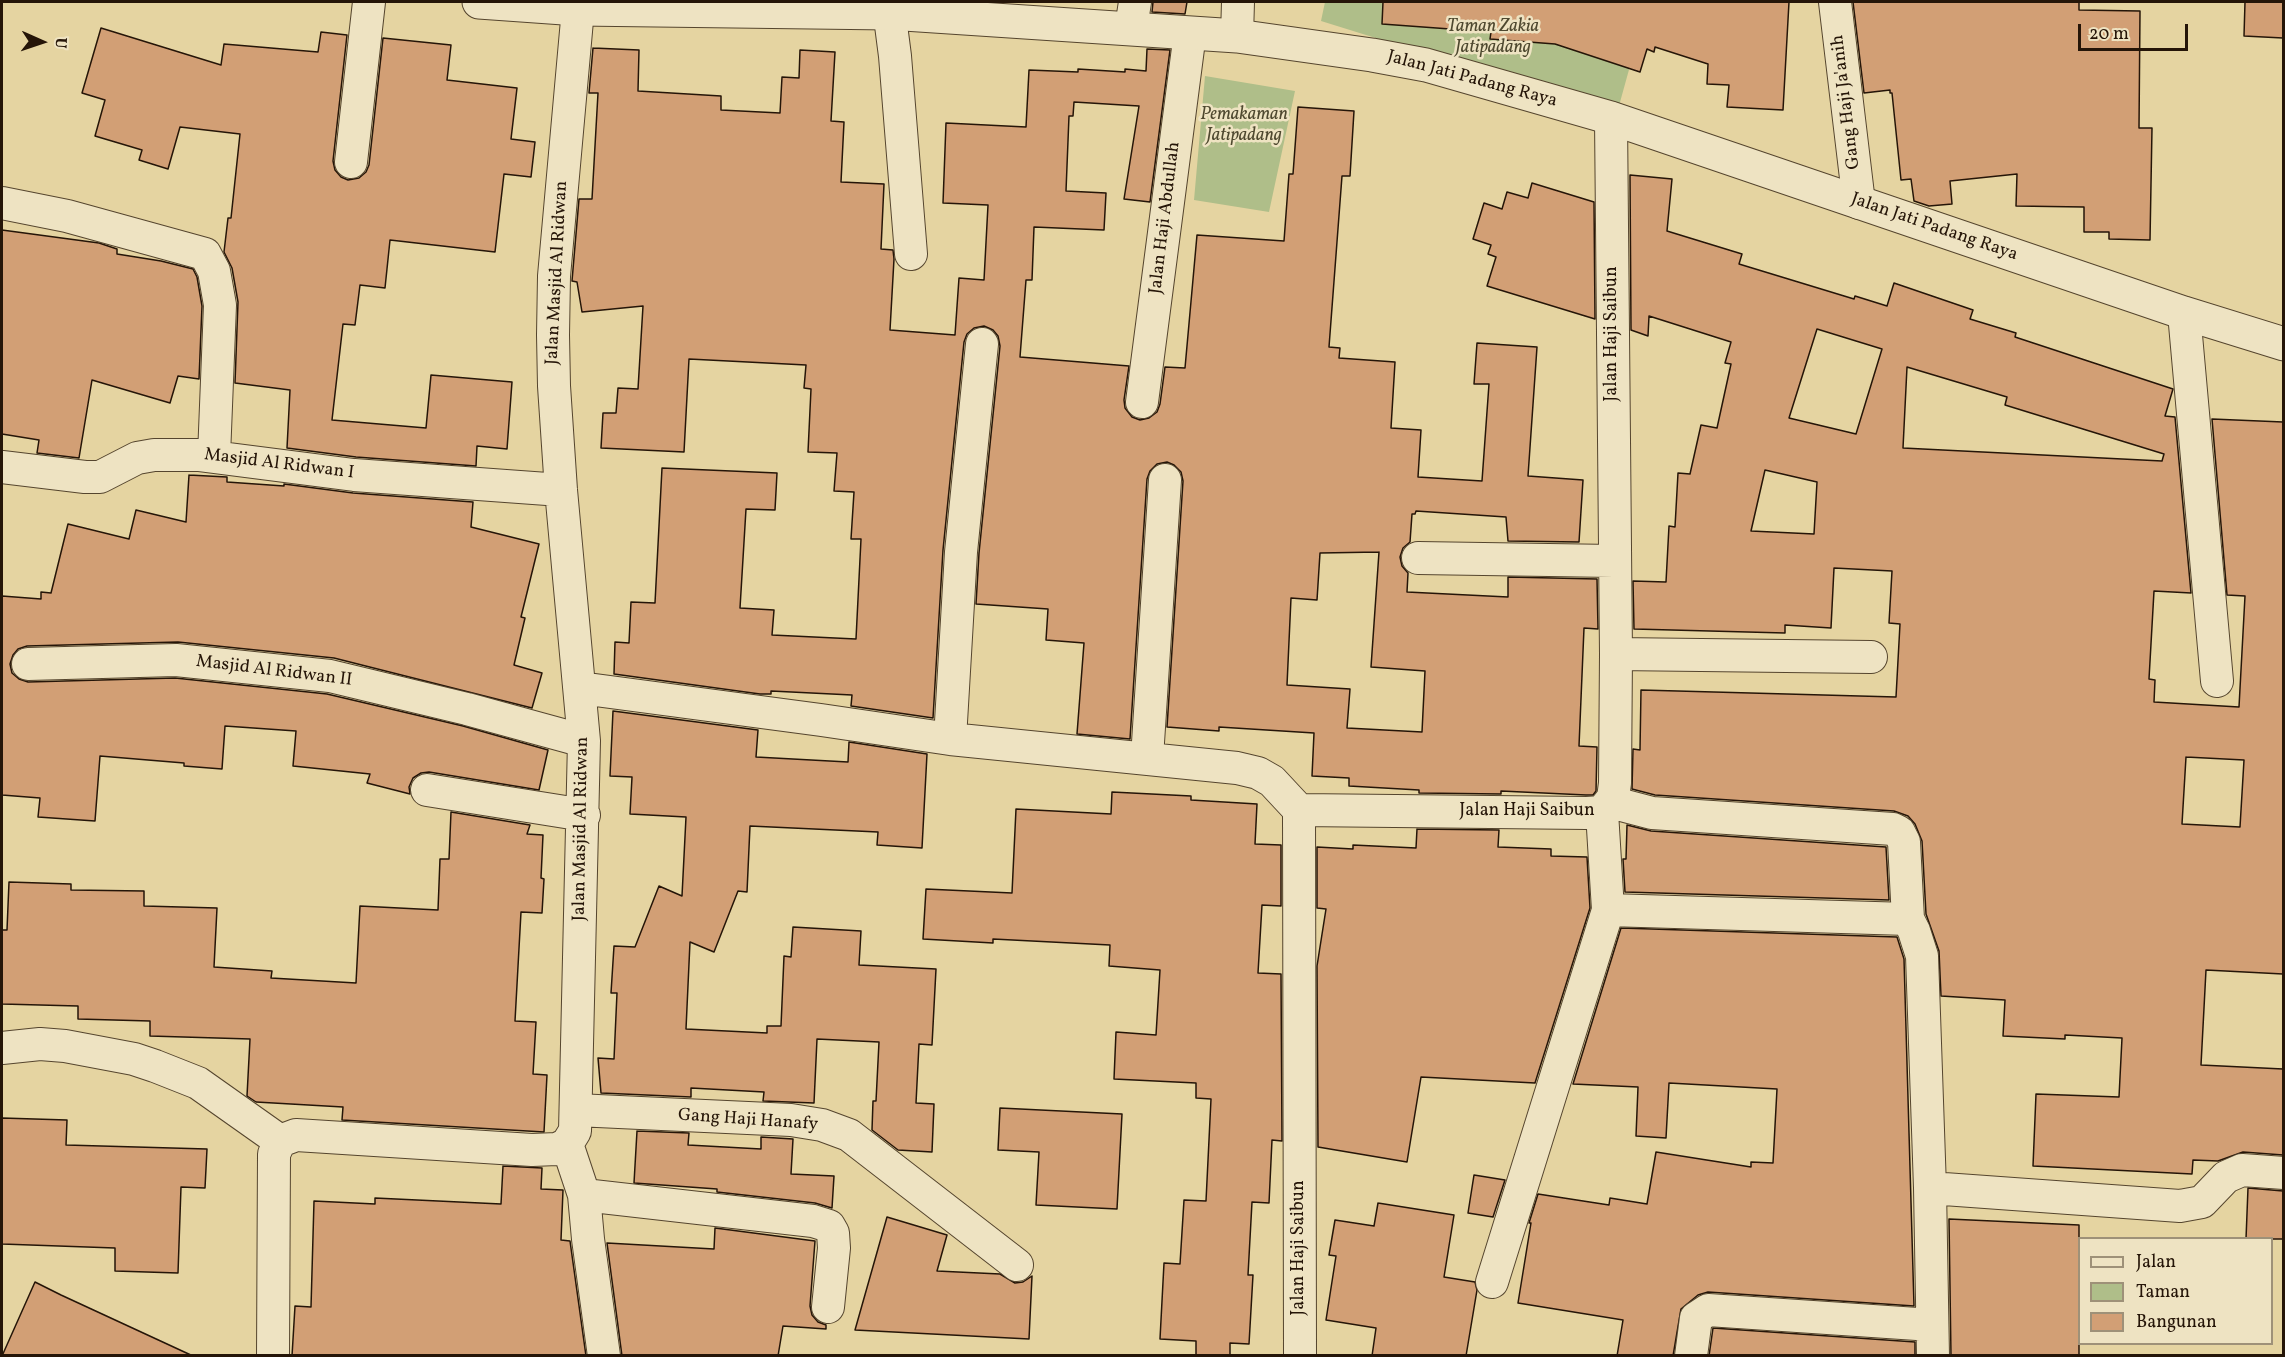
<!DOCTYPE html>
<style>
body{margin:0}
#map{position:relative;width:2285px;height:1357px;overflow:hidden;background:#e5d4a1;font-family:Vollkorn,serif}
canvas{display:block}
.frame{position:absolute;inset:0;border:3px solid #251508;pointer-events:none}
.legend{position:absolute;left:2078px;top:1237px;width:195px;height:108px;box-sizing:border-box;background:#eee3c2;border:2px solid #9e9178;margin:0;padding:8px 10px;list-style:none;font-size:18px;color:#251508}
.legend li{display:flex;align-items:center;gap:12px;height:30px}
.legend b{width:30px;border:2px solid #9e9178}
.north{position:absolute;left:12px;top:12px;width:60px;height:60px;-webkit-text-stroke:4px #eee3c2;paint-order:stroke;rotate:93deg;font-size:16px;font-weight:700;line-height:24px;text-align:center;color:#251508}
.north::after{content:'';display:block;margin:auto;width:21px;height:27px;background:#251508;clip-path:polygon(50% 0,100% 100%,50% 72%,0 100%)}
.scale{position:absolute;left:2078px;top:24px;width:110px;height:27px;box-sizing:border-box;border:3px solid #251508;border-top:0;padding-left:8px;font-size:18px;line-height:21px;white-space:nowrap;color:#251508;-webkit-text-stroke:4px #eee3c2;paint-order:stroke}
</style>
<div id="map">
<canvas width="2285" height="1357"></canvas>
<div class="frame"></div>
<ul class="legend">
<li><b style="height:8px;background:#eee3c2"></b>Jalan</li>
<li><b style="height:16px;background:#afbe89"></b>Taman</li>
<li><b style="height:16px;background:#d29f75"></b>Bangunan</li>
</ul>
<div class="north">U</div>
<div class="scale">20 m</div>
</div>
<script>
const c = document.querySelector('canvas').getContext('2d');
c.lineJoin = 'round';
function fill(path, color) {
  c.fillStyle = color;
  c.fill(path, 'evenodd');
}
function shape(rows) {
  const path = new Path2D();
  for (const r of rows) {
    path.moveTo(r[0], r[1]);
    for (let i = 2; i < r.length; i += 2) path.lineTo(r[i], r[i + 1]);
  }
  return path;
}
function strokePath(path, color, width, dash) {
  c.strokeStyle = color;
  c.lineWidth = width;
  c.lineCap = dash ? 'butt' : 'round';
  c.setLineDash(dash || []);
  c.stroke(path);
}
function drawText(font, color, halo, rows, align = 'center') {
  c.font = font + ' Vollkorn,serif';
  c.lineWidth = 5;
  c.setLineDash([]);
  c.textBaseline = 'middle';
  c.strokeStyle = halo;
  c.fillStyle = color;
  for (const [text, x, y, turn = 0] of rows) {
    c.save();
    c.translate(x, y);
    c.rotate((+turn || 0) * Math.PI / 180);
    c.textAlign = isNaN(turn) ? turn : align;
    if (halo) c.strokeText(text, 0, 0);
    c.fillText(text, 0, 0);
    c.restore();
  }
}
const green = shape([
 [1325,2,1492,2,1635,48,1617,113,1321,21],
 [1205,76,1295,91,1269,212,1194,200]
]);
const building = shape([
 [1153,2,1187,2,1185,14,1152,12,1153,2],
 [1383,2,1789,2,1783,110,1727,107,1729,85,1707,84,1708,64,1655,47,1654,52,1647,49,1640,72,1555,44,1490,39,1491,32,1382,24,1383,2],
 [1853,2,2079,2,2079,10,2140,11,2139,128,2152,128,2150,240,2109,239,2109,232,2084,232,2084,207,2016,206,2017,174,1950,181,1952,204,1929,206,1914,201,1911,179,1901,180,1892,93,1890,93,1890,90,1864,93,1853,2],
 [2245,2,2283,2,2283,38,2244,36,2245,2],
 [101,28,221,65,224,44,318,52,321,32,347,35,333,161,335,170,341,177,348,180,359,178,366,172,369,165,383,38,451,45,447,80,517,88,511,139,535,142,531,177,504,174,495,252,390,240,385,288,360,285,355,325,343,324,332,420,426,428,431,375,512,382,507,449,477,446,476,466,356,457,287,448,290,390,235,383,238,302,232,268,224,252,228,218,231,218,240,134,180,127,168,169,139,160,142,150,95,136,105,100,82,93,101,28],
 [593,48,639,50,638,91,721,96,721,110,780,113,782,77,799,78,800,50,835,52,831,121,844,122,841,182,884,184,881,249,893,250,894,259,890,330,955,335,959,278,984,280,988,205,943,203,946,123,1026,127,1029,70,1078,72,1078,69,1125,72,1125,69,1146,71,1147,49,1170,50,1150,202,1124,199,1139,106,1074,102,1073,116,1069,116,1066,191,1106,193,1104,230,1034,227,1032,280,1026,280,1020,357,1129,366,1124,400,1125,408,1132,417,1140,420,1149,418,1157,412,1160,404,1165,367,1185,368,1197,235,1284,241,1289,174,1293,174,1298,107,1354,111,1350,176,1342,176,1329,347,1340,348,1339,358,1395,362,1391,428,1421,430,1418,477,1482,481,1489,384,1474,384,1477,343,1537,347,1528,476,1583,480,1579,542,1508,541,1506,517,1416,511,1415,514,1412,514,1410,542,1403,548,1400,557,1402,566,1408,573,1407,592,1508,597,1508,577,1597,579,1598,629,1584,628,1579,746,1597,747,1596,791,1593,795,1586,795,1501,791,1501,794,1419,793,1419,790,1349,786,1349,778,1312,776,1314,733,1219,727,1219,731,1167,727,1183,481,1181,472,1174,465,1167,462,1157,464,1150,471,1147,479,1130,739,1077,734,1084,643,1046,640,1048,609,976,604,979,553,1000,346,998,336,993,330,984,326,974,328,967,334,964,342,943,550,933,718,851,706,852,695,771,691,771,694,760,694,614,674,615,642,629,643,631,602,655,603,662,468,777,473,775,510,746,509,740,608,774,610,772,635,856,639,861,539,851,539,854,492,834,491,837,453,808,452,811,389,804,388,806,365,689,359,684,452,601,448,603,413,616,413,618,388,638,389,643,306,582,312,577,282,572,281,579,199,592,199,598,93,589,93,593,48],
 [1379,552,1371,667,1425,671,1422,732,1347,728,1350,689,1287,685,1291,598,1317,600,1320,553,1379,552],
 [1630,175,1672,179,1667,231,1742,254,1739,264,1854,299,1855,296,1887,306,1894,283,1973,310,1970,319,2016,333,2015,337,2173,389,2165,416,2175,417,2191,593,2154,591,2149,679,2155,680,2154,702,2239,707,2245,596,2227,595,2212,419,2283,422,2283,974,2206,970,2201,1065,2283,1069,2283,1155,2243,1152,2218,1161,2193,1160,2192,1174,2033,1166,2036,1094,2119,1097,2122,1038,2065,1035,2065,1039,2003,1036,2005,1000,1941,996,1939,951,1926,914,1922,841,1915,824,1908,816,1894,811,1655,795,1632,789,1633,749,1640,750,1641,690,1896,697,1900,624,1889,623,1892,571,1834,568,1831,628,1785,625,1785,633,1634,629,1633,581,1666,582,1669,526,1675,527,1678,473,1690,474,1701,425,1717,428,1731,364,1725,363,1731,342,1649,316,1648,336,1631,330,1630,175],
 [1817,329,1882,349,1856,434,1789,418,1817,329],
 [1907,367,2007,397,2005,405,2164,454,2162,461,1903,448,1907,367],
 [1765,470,1817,482,1814,534,1751,531,1765,470],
 [2186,757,2244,760,2240,827,2182,824,2186,757],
 [1532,183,1594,202,1595,319,1487,286,1496,257,1488,254,1491,245,1473,239,1484,203,1502,209,1507,192,1528,198,1532,183],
 [2,230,99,243,117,249,117,254,161,261,193,269,197,277,202,306,199,379,178,376,170,403,92,380,79,458,37,453,39,440,2,434,2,230],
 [189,475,227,477,227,482,284,486,284,484,353,493,473,502,471,527,539,544,521,617,525,618,514,665,542,673,532,708,334,658,178,642,27,646,18,649,13,655,10,664,12,673,19,679,28,682,175,678,327,694,463,726,548,750,539,790,429,772,421,773,413,778,409,787,410,794,367,783,370,774,293,766,296,731,225,726,222,769,184,766,184,763,100,756,95,821,38,817,40,798,2,795,2,596,41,599,41,592,51,593,68,524,129,539,136,510,186,522,189,475],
 [613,711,758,730,756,757,848,762,849,742,927,754,922,848,877,845,878,832,750,826,747,892,738,891,714,952,690,942,686,1029,767,1033,767,1026,781,1026,784,956,791,957,793,927,861,931,859,965,936,969,932,1045,919,1044,916,1103,934,1104,932,1152,898,1150,872,1130,873,1101,876,1101,879,1042,817,1039,814,1103,763,1101,764,1092,691,1088,691,1097,601,1093,598,1058,614,1059,617,993,611,993,614,946,635,947,659,886,682,896,686,817,630,814,632,777,610,776,613,711],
 [1112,792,1191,796,1191,800,1257,804,1255,844,1281,845,1281,906,1262,905,1258,973,1281,974,1282,1141,1272,1140,1269,1203,1252,1202,1248,1275,1253,1275,1249,1344,1230,1343,1230,1356,1196,1356,1196,1341,1160,1339,1164,1263,1180,1264,1184,1200,1206,1201,1211,1099,1196,1098,1196,1083,1114,1079,1116,1032,1156,1035,1160,970,1109,966,1110,945,993,939,993,943,923,939,926,889,1012,893,1016,809,1111,814,1112,792],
 [451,812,530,825,527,834,543,835,541,878,544,879,542,913,521,912,515,1021,536,1022,533,1074,547,1075,544,1132,342,1120,343,1107,256,1102,247,1096,250,1039,150,1036,150,1021,78,1019,78,1006,2,1004,2,930,7,930,9,882,71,884,71,890,144,891,144,906,217,908,214,967,272,971,271,978,356,983,360,906,438,910,440,859,449,859,451,812],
 [1627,825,1651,831,1886,847,1889,900,1625,892,1623,859,1626,859,1627,825],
 [1417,829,1499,830,1498,847,1551,849,1551,856,1587,857,1590,908,1535,1083,1421,1077,1407,1162,1318,1147,1317,966,1326,909,1317,908,1317,847,1353,849,1353,845,1416,848,1417,829],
 [1621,928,1897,937,1904,959,1914,1306,1708,1292,1698,1295,1681,1309,1673,1356,1617,1356,1623,1320,1518,1303,1531,1223,1529,1223,1538,1194,1609,1205,1610,1198,1647,1204,1656,1152,1751,1167,1751,1162,1773,1163,1777,1089,1669,1083,1666,1138,1636,1136,1638,1087,1573,1084,1621,928],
 [1000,1108,1122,1114,1117,1209,1036,1205,1039,1152,998,1150,1000,1108],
 [2,1118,67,1120,66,1145,207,1149,205,1188,181,1187,178,1273,115,1271,115,1248,2,1244,2,1118],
 [637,1131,689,1133,688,1145,761,1149,761,1137,793,1139,791,1174,834,1176,832,1208,815,1203,717,1192,717,1189,634,1183,637,1131],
 [503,1166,542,1168,541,1189,563,1190,561,1240,570,1241,586,1356,292,1356,295,1306,311,1307,314,1201,375,1204,375,1198,501,1204,503,1166],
 [1474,1175,1505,1180,1493,1217,1468,1213,1474,1175],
 [2248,1188,2283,1191,2283,1239,2246,1239,2248,1188],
 [1378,1203,1454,1215,1444,1277,1475,1282,1477,1290,1466,1356,1372,1356,1376,1328,1326,1320,1336,1256,1329,1255,1335,1220,1374,1226,1378,1203],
 [887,1217,947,1235,937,1271,1000,1274,1015,1283,1023,1282,1032,1276,1029,1339,855,1330,887,1217],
 [1949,1219,2079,1225,2079,1356,1951,1356,1949,1219],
 [715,1228,815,1241,810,1306,812,1315,818,1322,826,1325,826,1329,783,1326,778,1356,622,1356,607,1243,714,1249,715,1228],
 [35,1282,61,1295,193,1356,2,1356,35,1282],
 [1713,1328,1915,1342,1915,1356,1709,1356,1713,1328]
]);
const minor = shape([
 [888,2,895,56,911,254],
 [1835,2,1859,203],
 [1131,28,1135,2],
 [1237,36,1238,2],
 [351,162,369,2],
 [2,203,67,216,205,254,214,271,220,305,214,456],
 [2184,313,2217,681],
 [1142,402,1190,33],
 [2,467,85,477,100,477,137,458,154,455,198,455,354,475,561,490],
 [1418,558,1614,561],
 [1616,654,1871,657],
 [28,664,176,660,330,676,467,709,584,741],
 [580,688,821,720,950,739,1237,768,1258,773,1272,781,1299,810],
 [950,739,961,552,982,344],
 [1147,758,1165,480],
 [427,790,584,815],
 [1610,802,1652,813,1893,829,1899,832,1904,842,1908,919],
 [1299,810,1587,813,1602,812,1613,798,1615,783,1616,654,1611,118],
 [1299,810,1300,1356],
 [1608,910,1908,919,1914,931,1922,956,1930,1188,1933,1356],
 [2,1048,40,1044,65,1046,134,1059,155,1066,198,1083,280,1141],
 [576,1110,791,1120,822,1125,849,1135,1017,1265],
 [567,1144,584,1195,588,1239,604,1356],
 [1930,1188,2180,1206,2202,1202,2226,1177,2242,1170,2284,1173],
 [584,1195,813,1221,829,1226,833,1233,834,1248,828,1307],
 [1492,1282,1608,910,1602,812],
 [273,1356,274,1154,280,1141,296,1135,532,1150,557,1149,567,1144,575,1131,584,741,561,490,554,386,553,335,554,276,578,9],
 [1691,1356,1696,1318,1708,1310,1932,1325]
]);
const tertiary = shape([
 [479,2,578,9,889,13,1237,36,1372,55,1426,65,1611,118,2184,313,2284,344]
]);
const parkNames = [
 ["Taman Zakia",1493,28],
 ["Jatipadang",1493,49],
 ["Pemakaman",1244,116],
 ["Jatipadang",1244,137]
];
const streetNames = [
 ["Jalan Jati Padang Raya",1472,80,15],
 ["Gang Haji Ja'anih",1847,102,-97],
 ["Jalan Haji Abdullah",1166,218,-83],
 ["Jalan Jati Padang Raya",1934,228,19],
 ["Jalan Masjid Al Ridwan",558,273,-87],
 ["Jalan Haji Saibun",1613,334,-90],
 ["Masjid Al Ridwan I",279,465,7],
 ["Masjid Al Ridwan II",274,672,7],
 ["Jalan Haji Saibun",1527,812],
 ["Jalan Masjid Al Ridwan",582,829,-89],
 ["Gang Haji Hanafy",748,1121,4],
 ["Jalan Haji Saibun",1300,1248,-90]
];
fill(green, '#afbe89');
fill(building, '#d29f75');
strokePath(building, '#251508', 1.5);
strokePath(minor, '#55452e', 34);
strokePath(tertiary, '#55452e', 35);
strokePath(minor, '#eee3c2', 32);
strokePath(tertiary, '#eee3c2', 33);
drawText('italic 18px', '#4e482f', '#eee3c2', parkNames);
drawText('18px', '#251508', '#eee3c2', streetNames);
</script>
